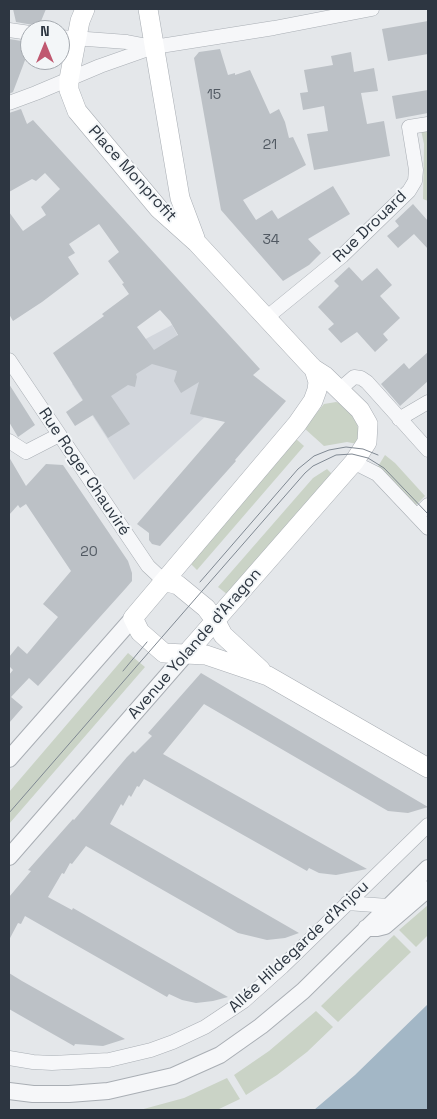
<!DOCTYPE html>
<meta charset="utf-8">
<style>
body{margin:0}
#map{position:relative;width:437px;height:1119px;overflow:hidden;background:#e4e7ea;font-family:"Space Grotesk",sans-serif}
canvas{display:block}
.frame{position:absolute;inset:0;border:10px solid #2d3641;pointer-events:none}
.north{position:absolute;left:20px;top:20px;width:50px;height:50px;box-sizing:border-box;background:#f3f6f8;border:1px solid #a4a9af;border-radius:50%;rotate:0deg;font-size:14px;font-weight:700;line-height:20px;text-align:center;color:#2d3641}
.north::after{content:'';display:block;margin:auto;width:18px;height:22px;background:#c05870;clip-path:polygon(50% 0,100% 100%,50% 72%,0 100%)}
</style>
<div id="map">
<canvas width="437" height="1119"></canvas>
<div class="frame"></div>
<div class="north">N</div>
</div>
<script>
const c = document.querySelector('canvas').getContext('2d');
c.lineJoin = 'round';
function fill(path, color) {
  c.fillStyle = color;
  c.fill(path, 'evenodd');
}
function shape(rows) {
  const path = new Path2D();
  for (const r of rows) {
    path.moveTo(r[0], r[1]);
    for (let i = 2; i < r.length; i += 2) path.lineTo(r[i], r[i + 1]);
  }
  return path;
}
function strokePath(path, color, width, dash) {
  c.strokeStyle = color;
  c.lineWidth = width;
  c.lineCap = dash ? 'butt' : 'round';
  c.setLineDash(dash || []);
  c.stroke(path);
}
function drawText(font, color, halo, rows, align = 'center') {
  c.font = font + ' "Space Grotesk",sans-serif';
  c.lineWidth = 4;
  c.setLineDash([]);
  c.textBaseline = 'middle';
  c.strokeStyle = halo;
  c.fillStyle = color;
  for (const [text, x, y, turn = 0] of rows) {
    c.save();
    c.translate(x, y);
    c.rotate((+turn || 0) * Math.PI / 180);
    c.textAlign = isNaN(turn) ? turn : align;
    if (halo) c.strokeText(text, 0, 0);
    c.fillText(text, 0, 0);
    c.restore();
  }
}
const built = shape([
 [172,325,200,377,215,408,134,480,72,384,123,351]
]);
const green = shape([
 [428,129,428,201,423,199,424,144,421,130],
 [336,402,340,403,349,410,356,420,359,432,357,444,347,442,324,446,304,428,324,404],
 [295,438,304,446,197,570,188,561],
 [385,455,395,463,425,496,415,506,377,468],
 [327,469,332,474,228,595,218,587,313,478],
 [128,653,145,667,9,824,9,792],
 [428,905,428,935,416,947,399,930],
 [394,935,411,952,338,1022,321,1006],
 [316,1011,333,1027,307,1052,277,1075,246,1095,234,1075,269,1051],
 [227,1078,240,1099,217,1110,140,1110,184,1098]
]);
const water = shape([
 [428,1004,428,1110,314,1110,355,1075]
]);
const building = shape([
 [13,9,46,9,39,26,16,22],
 [428,21,428,54,388,61,382,29],
 [9,39,28,42,30,47,13,92,9,94],
 [220,49,228,75,235,73,235,75,250,70,270,114,279,109,285,122,289,138,293,137,306,165,243,200,256,220,272,210,278,219,333,186,350,214,308,239,321,253,309,265,283,281,221,210,194,58,199,52],
 [351,52,354,72,374,68,378,91,361,93,367,124,384,121,390,156,314,170,307,134,328,131,324,106,303,110,300,93,308,92,304,70,333,65,331,56],
 [428,90,428,113,396,119,392,96],
 [21,109,27,124,33,120,260,369,253,375,286,401,235,460,236,461,160,546,152,544,149,540,149,533,137,524,225,422,190,414,199,382,181,393,174,381,177,371,152,364,136,374,137,377,135,387,128,385,111,396,130,424,108,438,93,415,75,426,66,412,83,400,53,353,104,316,102,314,129,294,122,284,124,283,108,261,119,252,99,224,69,244,75,253,68,257,79,274,42,302,13,321,9,314,9,212,23,231,46,215,41,207,60,189,45,173,36,181,32,179,9,192,9,113],
 [160,310,170,321,178,335,154,350,137,327],
 [413,204,428,221,428,249,414,234,398,248,387,236,399,226,395,221],
 [349,267,362,281,377,268,392,285,380,296,400,318,383,334,388,340,375,352,357,332,341,343,328,329,334,324,318,307,339,286,334,281],
 [428,352,428,381,400,406,381,384,404,363,409,369],
 [9,384,35,425,18,437,9,422],
 [9,457,26,486,46,464,63,465,128,561,132,573,132,581,126,588,38,686,29,678,11,697,23,707,9,723,9,675,13,670,9,666,9,657,18,646,27,654,58,617,43,604,71,571,26,504,20,508,18,505,9,515],
 [201,673,428,807,408,813,388,811,204,704,163,754,367,869,336,875,319,873,309,868,307,871,144,779,139,787,137,786,131,797,129,795,123,806,121,804,110,824,299,933,285,938,267,940,238,933,86,846,72,864,70,863,64,874,62,873,48,897,72,910,73,908,228,997,213,1001,196,1003,182,1000,169,994,167,997,25,916,21,924,18,923,9,940,9,897,31,871,28,870,73,819,74,820,127,757,133,751,135,753,152,736,148,733],
 [9,973,22,981,125,1039,103,1046,75,1044,74,1046,44,1029,9,1009]
]);
const minor = shape([
 [9,30,30,33],
 [60,37,127,42,153,47],
 [9,103,36,93,100,66,154,47,274,28,372,9],
 [266,318,342,256,409,191,415,181,416,170,409,127,428,124],
 [9,360,148,566,164,581],
 [339,390,354,377,361,378,367,382,428,450],
 [399,419,428,402],
 [9,441,26,452,59,435],
 [352,464,361,466,377,474,428,528],
 [417,516,428,505],
 [347,903,388,906],
 [9,1058,33,1062,52,1063,109,1060,151,1050,173,1042,205,1027,244,1001,282,967,428,825]
]);
const tertiary = shape([
 [9,759,133,618],
 [9,857,186,654],
 [366,928,377,928,385,926,428,889],
 [9,1091,33,1094,69,1094,108,1091,173,1076,220,1055,261,1026,303,991,428,868]
]);
const secondary = shape([
 [85,9,80,21,69,79,69,90,77,111,159,209,197,243,310,365,314,369,318,382,317,390,313,401,297,424,133,618,140,632,164,653,206,655,268,676,428,768],
 [148,9,180,198,195,238],
 [164,581,178,585,206,608,215,620,223,635,261,670],
 [186,654,354,462,367,442,368,424,360,410,325,376,314,369]
]);
const tram = shape([
 [200,582,298,469,314,456,329,450,346,447,363,449,378,455],
 [123,671,147,642],
 [9,813,209,583,305,473,313,466,336,455,352,454,368,458,384,468,428,514]
]);
const numberNames = [
 ["15",214,95],
 ["21",270,145],
 ["34",271,240],
 ["20",89,552]
];
const streetNames = [
 ["Place Monprofit",132,174,48],
 ["Rue Drouard",370,227,-44],
 ["Rue Roger Chauviré",84,472,56],
 ["Avenue Yolande d’Aragon",195,644,-49],
 ["Allée Hildegarde d'Anjou",299,947,-43]
];
fill(built, '#d2d6dc');
fill(green, '#cad3c6');
fill(water, '#a3b7c6');
fill(building, '#bcc1c6');
strokePath(minor, '#a9aeb4', 15);
strokePath(tertiary, '#a9aeb4', 18);
strokePath(secondary, '#a9aeb4', 20);
strokePath(minor, '#f6f7f9', 14);
strokePath(tertiary, '#f6f7f9', 16);
strokePath(secondary, '#fff', 19);
strokePath(tram, '#7f8892', 1);
drawText('14px', '#515962', null, numberNames);
drawText('16px', '#2d3641', '#f3f6f8', streetNames);
</script>
